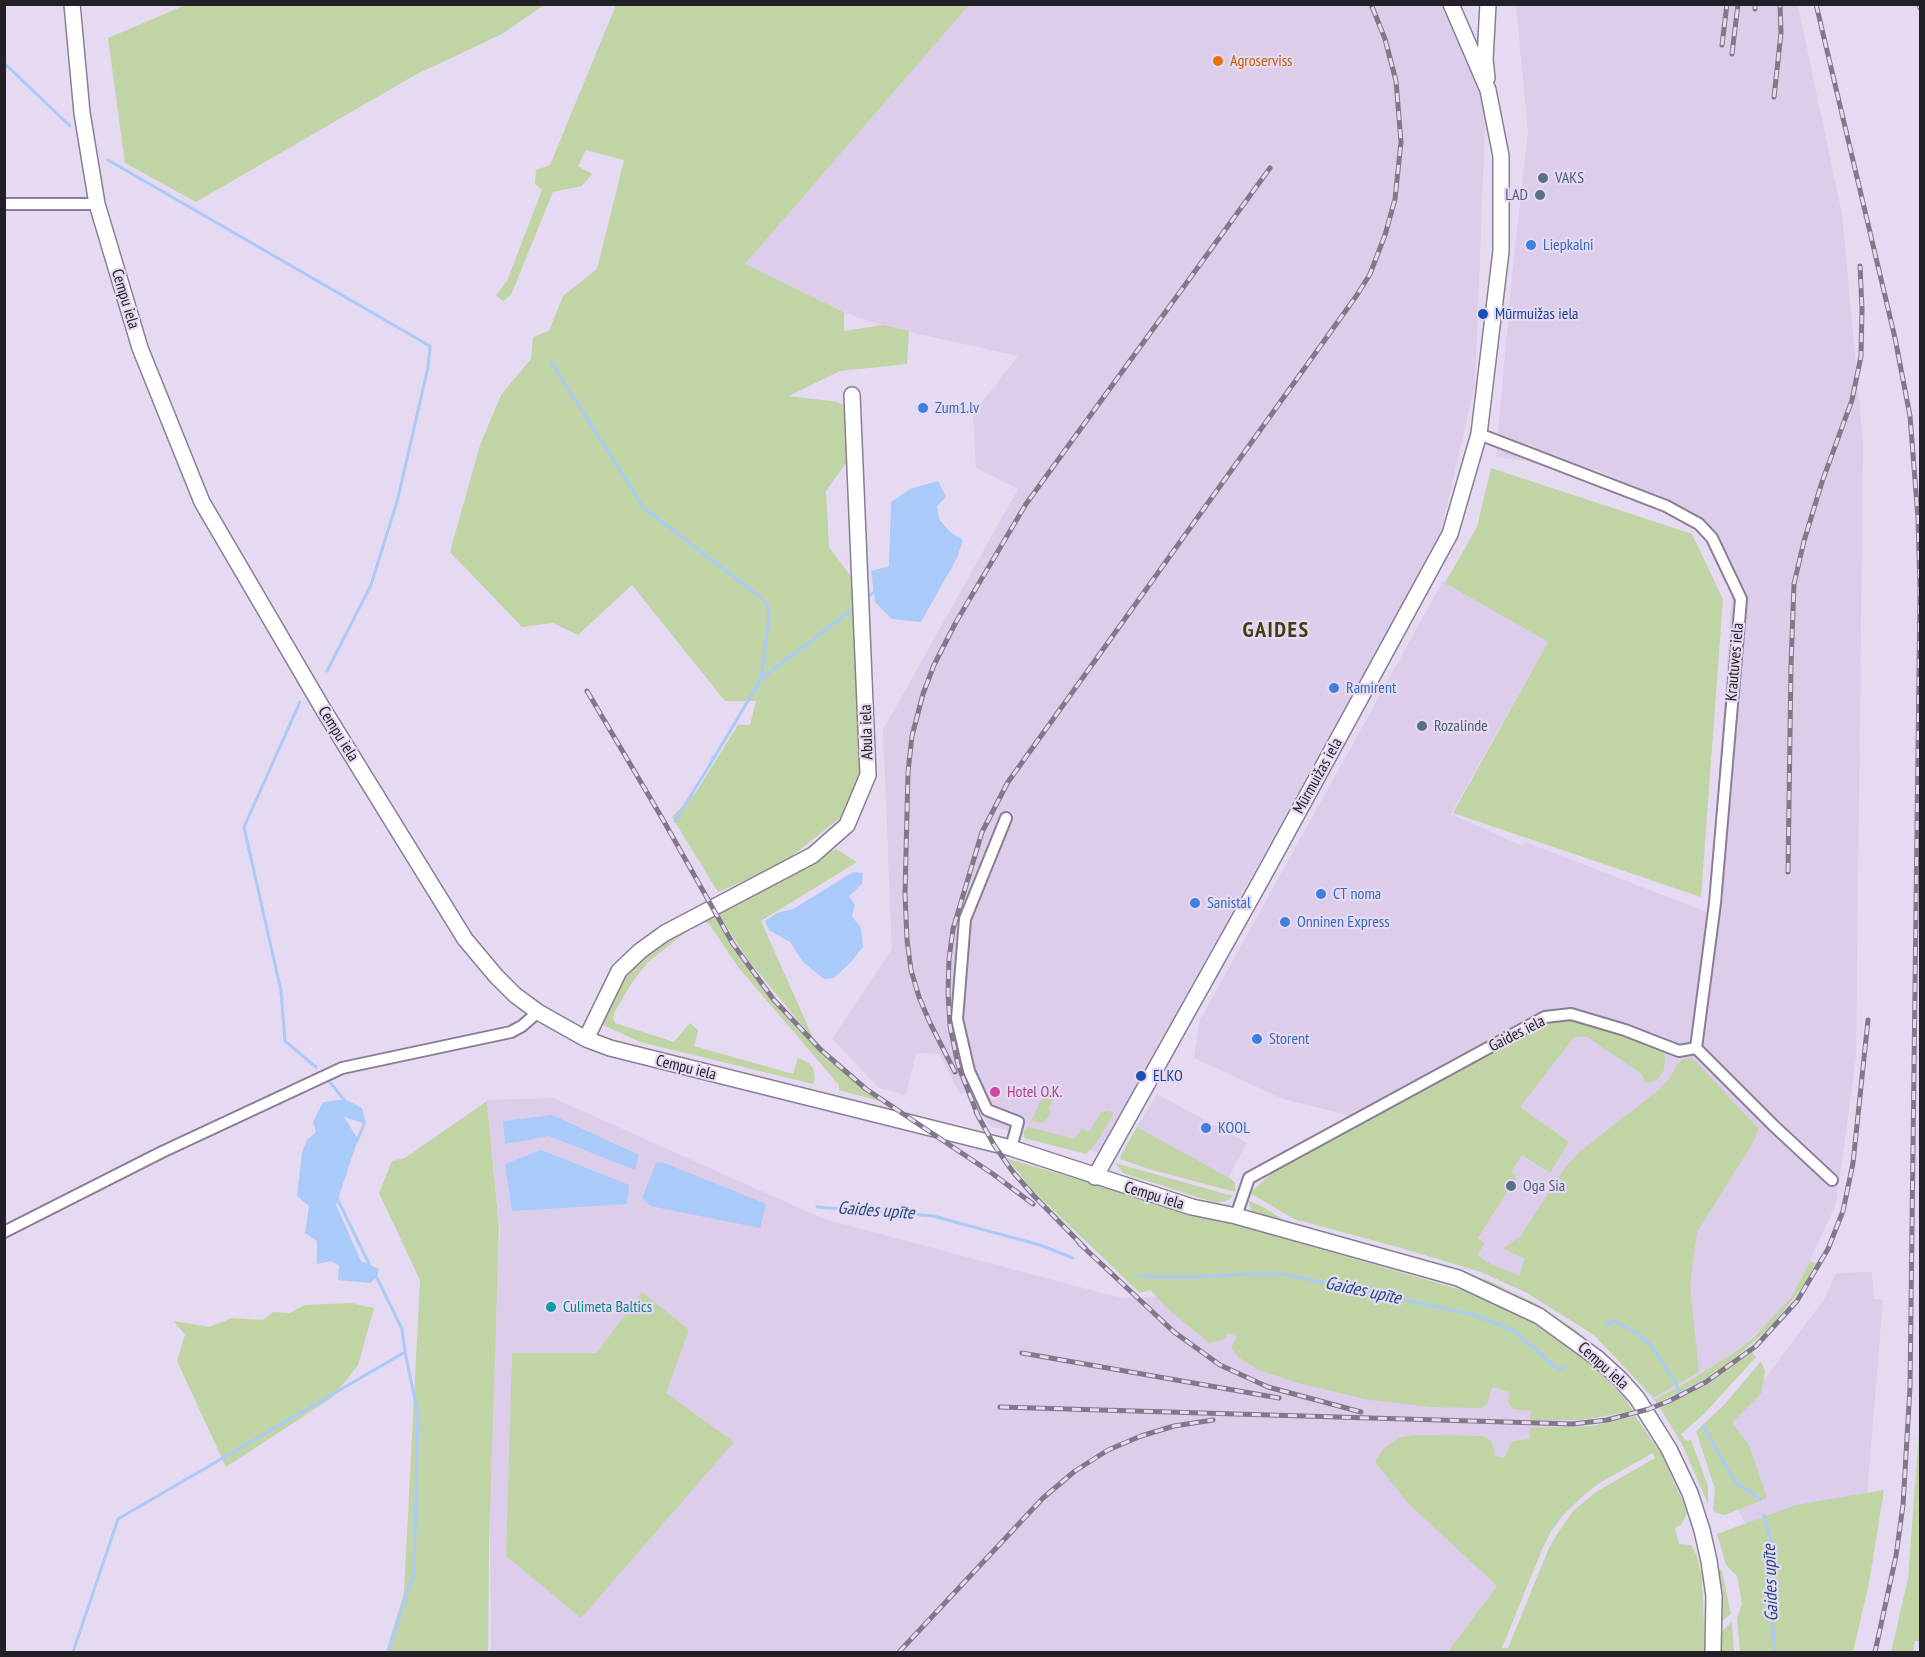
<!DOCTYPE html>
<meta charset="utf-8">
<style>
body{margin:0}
#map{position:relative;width:1925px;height:1657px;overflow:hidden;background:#e5daf1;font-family:"PT Sans Narrow",sans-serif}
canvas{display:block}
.frame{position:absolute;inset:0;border:6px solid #242028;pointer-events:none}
</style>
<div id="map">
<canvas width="1925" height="1657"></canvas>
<div class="frame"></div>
</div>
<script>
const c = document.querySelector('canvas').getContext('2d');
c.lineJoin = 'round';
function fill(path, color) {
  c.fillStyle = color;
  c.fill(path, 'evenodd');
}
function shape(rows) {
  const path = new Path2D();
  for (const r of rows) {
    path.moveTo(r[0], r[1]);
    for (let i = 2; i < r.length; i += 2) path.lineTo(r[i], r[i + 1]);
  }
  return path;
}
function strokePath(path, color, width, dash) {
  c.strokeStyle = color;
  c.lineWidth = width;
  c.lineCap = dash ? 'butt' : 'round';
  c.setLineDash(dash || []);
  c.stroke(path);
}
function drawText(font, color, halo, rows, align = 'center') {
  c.font = font + ' "PT Sans Narrow",sans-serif';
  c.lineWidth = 4.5;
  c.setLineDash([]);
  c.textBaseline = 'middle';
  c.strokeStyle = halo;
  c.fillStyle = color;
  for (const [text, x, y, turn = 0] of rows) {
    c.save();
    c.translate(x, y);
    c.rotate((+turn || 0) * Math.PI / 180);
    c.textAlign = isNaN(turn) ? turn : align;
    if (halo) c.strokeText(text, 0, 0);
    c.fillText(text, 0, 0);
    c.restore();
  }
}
const built = shape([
 [1119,4,1122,7,1121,5,1441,5,1486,98,1475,385,1440,535,1099,1153,989,1126,972,1090,960,1094,939,1054,916,1053,906,1095,879,1088,832,1039,892,949,883,730,1018,489,976,468,973,414,1018,356,909,332,858,318,744,265,969,5],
 [1516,5,1798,5,1842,215,1863,443,1856,1058,1836,1204,1800,1282,1791,1298,1775,1317,1735,1352,1689,1381,1654,1400,1593,1332,1541,1296,1481,1269,1438,1205,1352,1116,1283,1099,1194,1058,1200,1020,1443,581,1548,642,1451,814,1522,846,1526,842,1709,913,1732,593,1714,529,1668,502,1597,470,1496,457,1512,276,1528,132],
 [1157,1094,1247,1143,1228,1178,1137,1127],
 [553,1098,824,1219,1121,1298,1299,1294,1576,1414,1583,1472,1480,1652,491,1652,489,1434,500,1230,487,1100],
 [1872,1272,1874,1299,1883,1300,1861,1566,1747,1527,1702,1439,1758,1388,1825,1298,1836,1273]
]);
const green = shape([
 [188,4,544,4,544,5,502,34,415,75,196,202,125,163,108,38],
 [616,5,969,5,745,264,844,312,844,331,883,325,909,331,907,364,840,371,789,396,838,402,860,415,861,456,847,462,826,491,829,547,855,582,865,773,854,807,783,863,718,892,672,817,696,792,738,725,750,725,756,701,725,701,632,585,578,635,553,623,522,627,450,552,480,445,501,395,531,359,533,337,549,331,563,296,597,269,624,160,586,150,578,166,592,174,582,186,553,192,511,295,503,301,496,295,507,281,542,190,535,184,536,170,550,165],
 [1491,468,1692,534,1723,599,1701,897,1453,813,1548,642,1445,583,1477,527],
 [836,849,857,862,761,921,814,1040,749,961,717,912],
 [713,913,734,950,786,1017,828,1060,879,1101,839,1090,839,1085,738,967,710,925,706,922,695,926,694,924],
 [684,930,686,932,648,962,633,981,614,1013,613,1019,615,1023,674,1042,690,1023,698,1030,694,1046,793,1074,798,1058,809,1063,813,1068,815,1078,813,1084,640,1042,601,1024,618,988,630,971,647,954],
 [1570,1018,1597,1024,1660,1048,1665,1054,1664,1070,1656,1081,1645,1083,1642,1074,1587,1037,1574,1037,1520,1107,1569,1142,1550,1173,1522,1155,1511,1172,1517,1176,1478,1238,1485,1243,1477,1255,1491,1264,1520,1276,1521,1268,1525,1259,1503,1248,1520,1237,1564,1169,1578,1153,1660,1089,1670,1078,1677,1064,1684,1059,1691,1058,1696,1062,1759,1129,1751,1146,1697,1232,1690,1286,1699,1372,1655,1397,1649,1393,1594,1335,1527,1293,1481,1272,1394,1246,1294,1219,1250,1193,1275,1170,1543,1023],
 [1052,1088,1058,1091,1048,1110,1051,1112,1048,1117,1042,1123,1031,1121,1046,1091],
 [487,1101,499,1228,489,1543,488,1652,386,1652,404,1593,420,1280,379,1193,392,1161,405,1158],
 [1109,1111,1114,1113,1095,1145,1086,1154,1024,1138,1024,1131,1029,1127,1074,1139,1082,1129,1089,1132,1101,1112],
 [1137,1127,1231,1179,1235,1183,1235,1192,1149,1169,1120,1159,1121,1155],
 [1008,1159,1486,1297,1545,1328,1588,1361,1623,1396,1633,1411,1582,1420,1530,1420,1531,1411,1513,1409,1508,1402,1509,1392,1492,1387,1487,1404,1483,1408,1432,1407,1370,1400,1301,1384,1259,1370,1238,1357,1231,1347,1237,1337,1229,1333,1223,1340,1209,1343,1169,1310,1150,1290,1140,1293,1033,1191],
 [1115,1163,1233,1196,1229,1200,1216,1203,1123,1173],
 [1248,1200,1265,1208,1288,1223,1256,1214,1251,1209],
 [1384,1249,1467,1273,1490,1281,1533,1302,1575,1329,1617,1366,1551,1314,1509,1291,1467,1274,1385,1251],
 [1810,1261,1816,1263,1805,1284,1773,1324,1750,1345,1716,1374,1657,1403,1654,1400,1689,1381,1735,1352,1755,1336,1791,1298],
 [642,1292,689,1330,666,1393,734,1442,581,1618,506,1556,512,1353,597,1353],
 [351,1303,374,1308,358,1365,333,1397,226,1467,177,1361,185,1335,174,1321,209,1327,232,1318,263,1320,273,1312,289,1313,305,1305],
 [1752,1352,1756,1357,1704,1414,1681,1434,1686,1441,1691,1440,1708,1486,1708,1504,1682,1444,1660,1408,1706,1385],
 [1761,1361,1765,1372,1761,1394,1732,1423,1749,1445,1767,1498,1725,1515,1716,1513,1713,1510,1715,1489,1696,1431,1724,1405],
 [1635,1416,1662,1455,1684,1504,1687,1514,1681,1525,1675,1528,1679,1544,1691,1545,1697,1556,1702,1578,1705,1652,1448,1652,1497,1586,1409,1504,1375,1462,1383,1449,1401,1437,1417,1435,1484,1436,1492,1442,1495,1456,1504,1458,1509,1447,1513,1441,1530,1439,1530,1428,1592,1426],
 [1653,1453,1655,1458,1596,1492,1574,1510,1559,1531,1549,1548,1508,1648,1502,1648,1541,1552,1550,1533,1563,1515,1584,1495,1601,1482],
 [1920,1419,1920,1641,1915,1641,1913,1652,1891,1652,1908,1579],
 [1884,1490,1869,1583,1853,1652,1740,1652,1737,1618,1742,1604,1737,1576,1726,1565,1717,1534,1796,1505],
 [1720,1570,1722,1571,1731,1614,1722,1621,1717,1571],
 [1732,1622,1734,1652,1721,1652,1722,1631]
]);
const water = shape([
 [938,481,946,497,937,506,939,519,950,532,963,540,957,558,921,622,892,619,875,602,871,571,889,566,891,502,910,489],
 [853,872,863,873,862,884,849,896,855,905,852,916,861,928,863,947,850,963,834,978,824,979,803,962,790,942,769,930,765,921,777,913,793,909],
 [345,1099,362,1108,366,1124,344,1117,358,1139,336,1205,361,1261,379,1269,377,1277,370,1283,338,1280,339,1266,332,1261,317,1264,317,1241,305,1233,309,1206,297,1196,302,1152,307,1140,316,1132,313,1122,323,1102],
 [552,1115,639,1155,635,1170,549,1136,505,1144,503,1121],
 [541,1150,629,1185,627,1204,512,1211,505,1164],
 [662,1162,764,1203,766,1206,760,1228,650,1206,642,1198,656,1163]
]);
const stream = shape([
 [4,63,70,126],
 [108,160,430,346,428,367,398,498,371,585,327,671],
 [551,362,644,508,763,599,768,607,769,616,761,679,854,608],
 [865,599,876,591],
 [300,702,244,827,281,991,285,1041,316,1067],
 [713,757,714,758,761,679],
 [675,821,714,758],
 [329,1081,345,1101],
 [356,1143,364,1124,363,1122],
 [337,1198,371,1268],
 [817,1207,933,1216,1040,1245,1073,1258],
 [1139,1275,1154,1277,1195,1277,1248,1274,1284,1274,1475,1315,1514,1331,1559,1370,1566,1366],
 [1607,1325,1614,1321,1637,1333,1651,1345,1674,1380,1680,1393],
 [1703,1426,1736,1483,1760,1499],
 [1764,1515,1773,1547,1769,1584,1775,1652],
 [73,1652,118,1519,405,1352,402,1329,376,1276],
 [388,1652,414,1572,418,1415,405,1352]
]);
const street = shape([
 [4,204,97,204],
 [1479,434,1666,506,1699,524,1712,538,1741,599,1715,903,1696,1048],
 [1006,818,965,919,957,1019,969,1071,987,1110,1018,1122,1011,1148],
 [1696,1048,1774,1126,1832,1180],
 [1236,1216,1249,1178,1545,1017,1571,1014,1625,1030,1679,1051,1696,1048],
 [4,1232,162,1152,342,1068,511,1032,522,1026,538,1012]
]);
const secondary = shape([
 [72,4,82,113,97,204,140,348,202,502,323,709,465,939,496,976,515,995,538,1012,586,1039,610,1048,1011,1148,1192,1207,1236,1216,1458,1278,1539,1316,1597,1358,1620,1379,1637,1398,1669,1449,1690,1493,1702,1530,1709,1561,1714,1596,1713,1652],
 [1487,78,1485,59,1488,4],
 [586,1039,619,971,640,951,665,933,813,855,847,825,868,775,852,395],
 [1095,1177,1260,882,1450,534,1479,434,1501,251,1501,156,1488,90,1451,4]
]);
const rail = shape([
 [1816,4,1895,338,1910,416,1918,518,1920,590,1910,1387,1903,1505,1896,1556,1875,1652],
 [1919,4,1920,8],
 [1755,9,1755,4],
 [1722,45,1727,4],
 [1732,54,1738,4],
 [1774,97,1781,33,1780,4],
 [587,691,662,818,733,944,774,1000,821,1050,866,1089,993,1174,1033,1204],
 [1788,872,1791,665,1794,584,1804,541,1822,482,1852,400,1861,356,1862,309,1860,266],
 [955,1072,930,1023,919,997,911,970,907,940,905,894,908,772,912,736,923,694,934,665,956,622,1026,504,1270,168],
 [976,1112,994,1145,1013,1172,1034,1196,1086,1249],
 [979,1118,958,1065,950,1026,948,992,949,959,953,929,982,832,1008,782,1357,295,1370,274,1385,235,1395,199,1401,142,1396,81,1385,39,1371,4],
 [1079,1243,1174,1332,1220,1365,1268,1387,1361,1412],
 [1022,1353,1279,1398],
 [1000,1407,1573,1424,1607,1420,1649,1409,1669,1401,1706,1382,1756,1346,1797,1301,1828,1249,1843,1211,1853,1163,1868,1020],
 [899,1652,1043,1498,1075,1471,1108,1450,1141,1436,1174,1426,1213,1420]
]);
const markers = [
 [1218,61,6,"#e8710a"],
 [1543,178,6,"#5c6f8a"],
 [1540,195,6,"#5c6f8a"],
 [1531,245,6,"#3f7fe0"],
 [1483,314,6,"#1a4fb4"],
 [923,408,6,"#3f7fe0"],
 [1334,688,6,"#3f7fe0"],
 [1422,726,6,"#5c6f8a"],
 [1321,894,6,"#3f7fe0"],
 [1195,903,6,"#3f7fe0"],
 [1285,922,6,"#3f7fe0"],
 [1257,1039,6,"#3f7fe0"],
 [1141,1076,6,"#1a4fb4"],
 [995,1092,6,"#d1479c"],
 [1206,1128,6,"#3f7fe0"],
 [1511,1186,6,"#5c6f8a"],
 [551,1307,6,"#0f9aa8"]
];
const foodNames = [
 ["Agroserviss",1230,61]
];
const serviceNames = [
 ["VAKS",1555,178],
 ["LAD",1528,195,"right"],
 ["Rozalinde",1434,726],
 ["Oga Sia",1523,1186]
];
const shopNames = [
 ["Liepkalni",1543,245],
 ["Zum1.lv",935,408],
 ["Ramirent",1346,688],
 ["CT noma",1333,894],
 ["Sanistal",1207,903],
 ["Onninen Express",1297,922],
 ["Storent",1269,1039],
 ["KOOL",1218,1128]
];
const streetNames = [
 ["Cempu iela",125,299,73],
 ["Krautuves iela",1735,662,-85],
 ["Abula iela",867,732,-92],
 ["Cempu iela",338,734,58],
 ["Mūrmuižas iela",1318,776,-61],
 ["Gaides iela",1517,1034,-27],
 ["Cempu iela",686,1068,14],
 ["Cempu iela",1154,1196,17],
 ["Cempu iela",1603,1366,42]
];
const transitNames = [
 ["Mūrmuižas iela",1495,314],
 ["ELKO",1153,1076]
];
const hotelNames = [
 ["Hotel O.K.",1007,1092]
];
const cultureNames = [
 ["Culimeta Baltics",563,1307]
];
const waterNames = [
 ["Gaides upīte",876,1211,4],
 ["Gaides upīte",1363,1291,12],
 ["Gaides upīte",1771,1583,-92]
];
const districtNames = [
 ["GAIDES",1276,631]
];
fill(built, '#dccdeb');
fill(green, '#c1d4a5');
fill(water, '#aacaf9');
strokePath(stream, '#aacaf9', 3);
strokePath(street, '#897e93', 14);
strokePath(secondary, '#897e93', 18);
strokePath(street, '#fff', 10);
strokePath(secondary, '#fff', 15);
strokePath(rail, '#817989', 5);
strokePath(rail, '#e5daf1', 3, [9]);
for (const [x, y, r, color] of markers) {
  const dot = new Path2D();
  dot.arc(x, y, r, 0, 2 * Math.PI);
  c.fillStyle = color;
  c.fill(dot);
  strokePath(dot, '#e5daf1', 2);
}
drawText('16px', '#c56008', '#e5daf1', foodNames, 'left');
drawText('16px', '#4e5e75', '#e5daf1', serviceNames, 'left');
drawText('16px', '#366cbe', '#e5daf1', shopNames, 'left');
drawText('16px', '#242028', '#e5daf1', streetNames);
drawText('16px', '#164399', '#e5daf1', transitNames, 'left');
drawText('16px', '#b23c85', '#e5daf1', hotelNames, 'left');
drawText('16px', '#0d838f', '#e5daf1', cultureNames, 'left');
drawText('italic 18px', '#244b83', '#e5daf1', waterNames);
c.letterSpacing = '1.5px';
drawText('bold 22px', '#433d13', '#e5daf1', districtNames);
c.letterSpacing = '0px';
</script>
